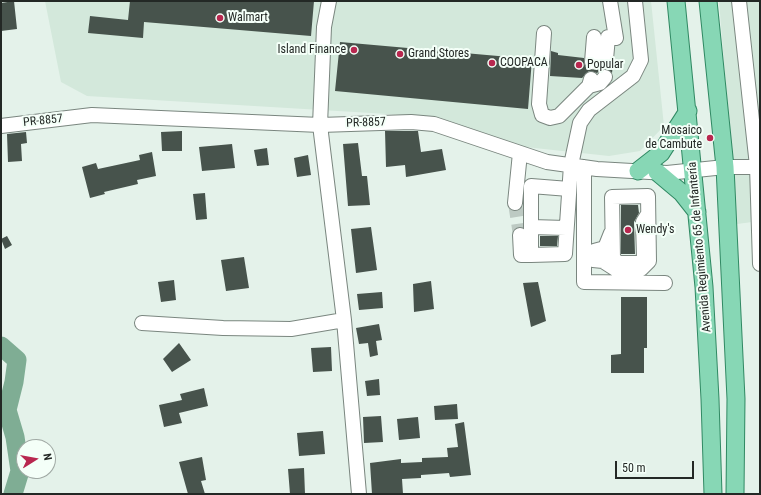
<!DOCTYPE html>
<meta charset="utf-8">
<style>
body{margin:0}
#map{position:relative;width:761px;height:495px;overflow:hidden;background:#e4f2ea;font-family:"Roboto Condensed",sans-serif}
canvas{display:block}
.frame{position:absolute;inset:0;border:2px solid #232825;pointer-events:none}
.north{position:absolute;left:16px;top:439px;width:40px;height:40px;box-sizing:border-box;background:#f4fff8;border:1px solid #a0a9a4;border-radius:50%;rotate:79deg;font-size:11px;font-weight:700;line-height:16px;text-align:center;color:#232825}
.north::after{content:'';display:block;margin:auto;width:14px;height:18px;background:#b8274f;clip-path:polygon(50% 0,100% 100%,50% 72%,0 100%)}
.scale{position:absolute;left:615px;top:461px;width:79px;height:18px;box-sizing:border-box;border:2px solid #232825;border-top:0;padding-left:5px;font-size:12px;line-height:14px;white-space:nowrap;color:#232825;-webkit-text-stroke:3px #f4fff8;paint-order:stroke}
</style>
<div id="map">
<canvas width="761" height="495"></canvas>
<div class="frame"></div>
<div class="north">N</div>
<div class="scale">50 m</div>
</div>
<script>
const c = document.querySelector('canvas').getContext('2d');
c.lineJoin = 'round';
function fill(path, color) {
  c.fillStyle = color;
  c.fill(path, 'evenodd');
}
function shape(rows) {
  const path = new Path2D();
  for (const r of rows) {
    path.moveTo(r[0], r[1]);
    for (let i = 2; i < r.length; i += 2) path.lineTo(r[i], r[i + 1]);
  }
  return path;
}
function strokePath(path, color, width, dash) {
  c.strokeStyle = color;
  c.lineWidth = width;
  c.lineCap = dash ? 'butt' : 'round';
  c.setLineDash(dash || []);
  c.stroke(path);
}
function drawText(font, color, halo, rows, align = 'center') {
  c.font = font + ' "Roboto Condensed",sans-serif';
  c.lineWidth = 4;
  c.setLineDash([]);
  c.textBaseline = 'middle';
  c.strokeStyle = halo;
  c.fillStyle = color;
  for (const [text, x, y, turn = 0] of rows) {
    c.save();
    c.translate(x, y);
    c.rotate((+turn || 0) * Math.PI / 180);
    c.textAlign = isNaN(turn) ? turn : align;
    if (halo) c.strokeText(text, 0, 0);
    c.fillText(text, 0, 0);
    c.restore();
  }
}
const built = shape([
 [45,1,651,1,664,126,640,151,609,156,516,146,438,117,87,96,61,82],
 [719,1,760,1,760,221,737,224]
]);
const river = shape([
 [1,346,17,360,14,382,7,410,15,437,20,471,13,494]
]);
const building = shape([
 [14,1,17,29,1,31,1,3],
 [130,1,314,1,311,36,144,22,143,38,88,33,90,16,128,20],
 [340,42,532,59,528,109,335,91],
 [551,51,558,53,558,55,584,58,585,66,591,70,596,69,600,65,606,67,613,64,612,73,606,69,602,69,597,73,589,71,582,78,550,76],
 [182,131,182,151,162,151,161,132],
 [385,131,418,131,421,152,442,149,446,170,406,177,405,165,386,167],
 [26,132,27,143,21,144,22,161,8,162,7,134],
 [358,143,362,176,367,176,370,205,348,206,343,144],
 [232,144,235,168,202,171,199,147],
 [267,148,269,165,257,166,254,150],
 [152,152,156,176,137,180,138,184,104,192,105,194,90,198,82,167,96,163,98,169,140,160,139,155],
 [308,155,311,175,297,177,294,158],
 [205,193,207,219,196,220,193,194],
 [621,205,638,205,639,213,634,222,635,254,621,254],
 [371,227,377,270,356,273,351,229],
 [7,236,12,245,5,249,1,239],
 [540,236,558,236,557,246,540,246],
 [244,257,249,288,226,291,221,260],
 [174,280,176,300,161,302,158,282],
 [431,281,434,309,414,312,413,284],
 [538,282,546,321,531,327,523,283],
 [382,292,383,308,359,310,357,294],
 [621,297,647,297,647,348,644,348,644,373,611,373,611,355,621,354],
 [379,324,382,340,376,341,378,355,370,357,368,343,359,344,356,328],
 [179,343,191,360,172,372,163,359],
 [331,347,332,371,313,372,311,348],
 [379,379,380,395,367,396,365,381],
 [204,388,208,406,179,413,182,423,164,427,159,405,182,400,180,394],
 [457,404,458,419,435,420,434,406],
 [381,416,383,442,364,443,363,417],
 [418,417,420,438,399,440,397,419],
 [464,422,471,475,450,477,449,473,421,475,421,478,402,479,403,494,372,494,370,463,401,459,401,463,422,462,422,458,448,457,447,448,458,447,455,424],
 [323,431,325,454,299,456,297,433],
 [202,457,206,480,201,481,205,494,188,494,179,462],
 [304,468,305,494,290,494,288,469]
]);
const minorTunnel = shape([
 [515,203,520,235]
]);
const minor = shape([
 [329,1,324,27,320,125,344,320,359,494],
 [610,1,616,38],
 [739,1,757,166,760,264],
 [544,33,539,104,542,115,550,118,559,116,589,86,591,79],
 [606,59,608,37],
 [592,62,594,37],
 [589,86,600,83,605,77],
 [1,126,92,115,320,125,411,122,434,124,547,162,597,169,667,173,725,167,760,167],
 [584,167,584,282,665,283],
 [569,189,531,186,531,255,565,254,571,165,580,123,589,110,633,76,641,60,635,1],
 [515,203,520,153],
 [531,227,566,228],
 [520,235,521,255,531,255],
 [584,256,590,256,594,251,605,248,611,233],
 [590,256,593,260,603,261,617,270,641,269,649,261,648,196,612,197,613,258,618,263,640,263,644,258,643,222,648,214],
 [142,323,223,328,291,329,344,320]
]);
const major = shape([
 [676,1,704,287,710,399,713,494],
 [708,1,725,167,736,399,735,494],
 [638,171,661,153,688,111],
 [657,172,682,193,697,212]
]);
const markers = [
 [220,18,4,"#b8274f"],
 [354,50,4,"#b8274f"],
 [400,54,4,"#b8274f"],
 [492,63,4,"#b8274f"],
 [579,65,4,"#b8274f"],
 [710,138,4,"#b8274f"],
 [628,230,4,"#b8274f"]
];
const poiNames = [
 ["Walmart",228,18],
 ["Island Finance",346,50,"right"],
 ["Grand Stores",408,54],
 ["COOPACA",500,63],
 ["Popular",587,65],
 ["Mosaico",702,131,"right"],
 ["de Cambute",702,145,"right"],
 ["Wendy's",636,230]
];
const streetNames = [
 ["PR-8857",43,121,-6],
 ["PR-8857",366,123,-2],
 ["Avenida Regimiento 65 de Infantería",700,247,-95]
];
fill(built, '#d3e8db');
strokePath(river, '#7fad94', 19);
fill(building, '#47534c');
strokePath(minorTunnel, '#bdcac3', 14, [14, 7]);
strokePath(minor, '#7a867f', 16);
strokePath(major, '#308963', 19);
strokePath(minor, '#fff', 14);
strokePath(major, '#87d7b5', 17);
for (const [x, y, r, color] of markers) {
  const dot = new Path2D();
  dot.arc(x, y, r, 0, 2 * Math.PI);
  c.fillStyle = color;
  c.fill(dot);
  strokePath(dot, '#f4fff8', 1.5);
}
drawText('12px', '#232825', '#f4fff8', poiNames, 'left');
drawText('12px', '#232825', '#f4fff8', streetNames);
</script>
